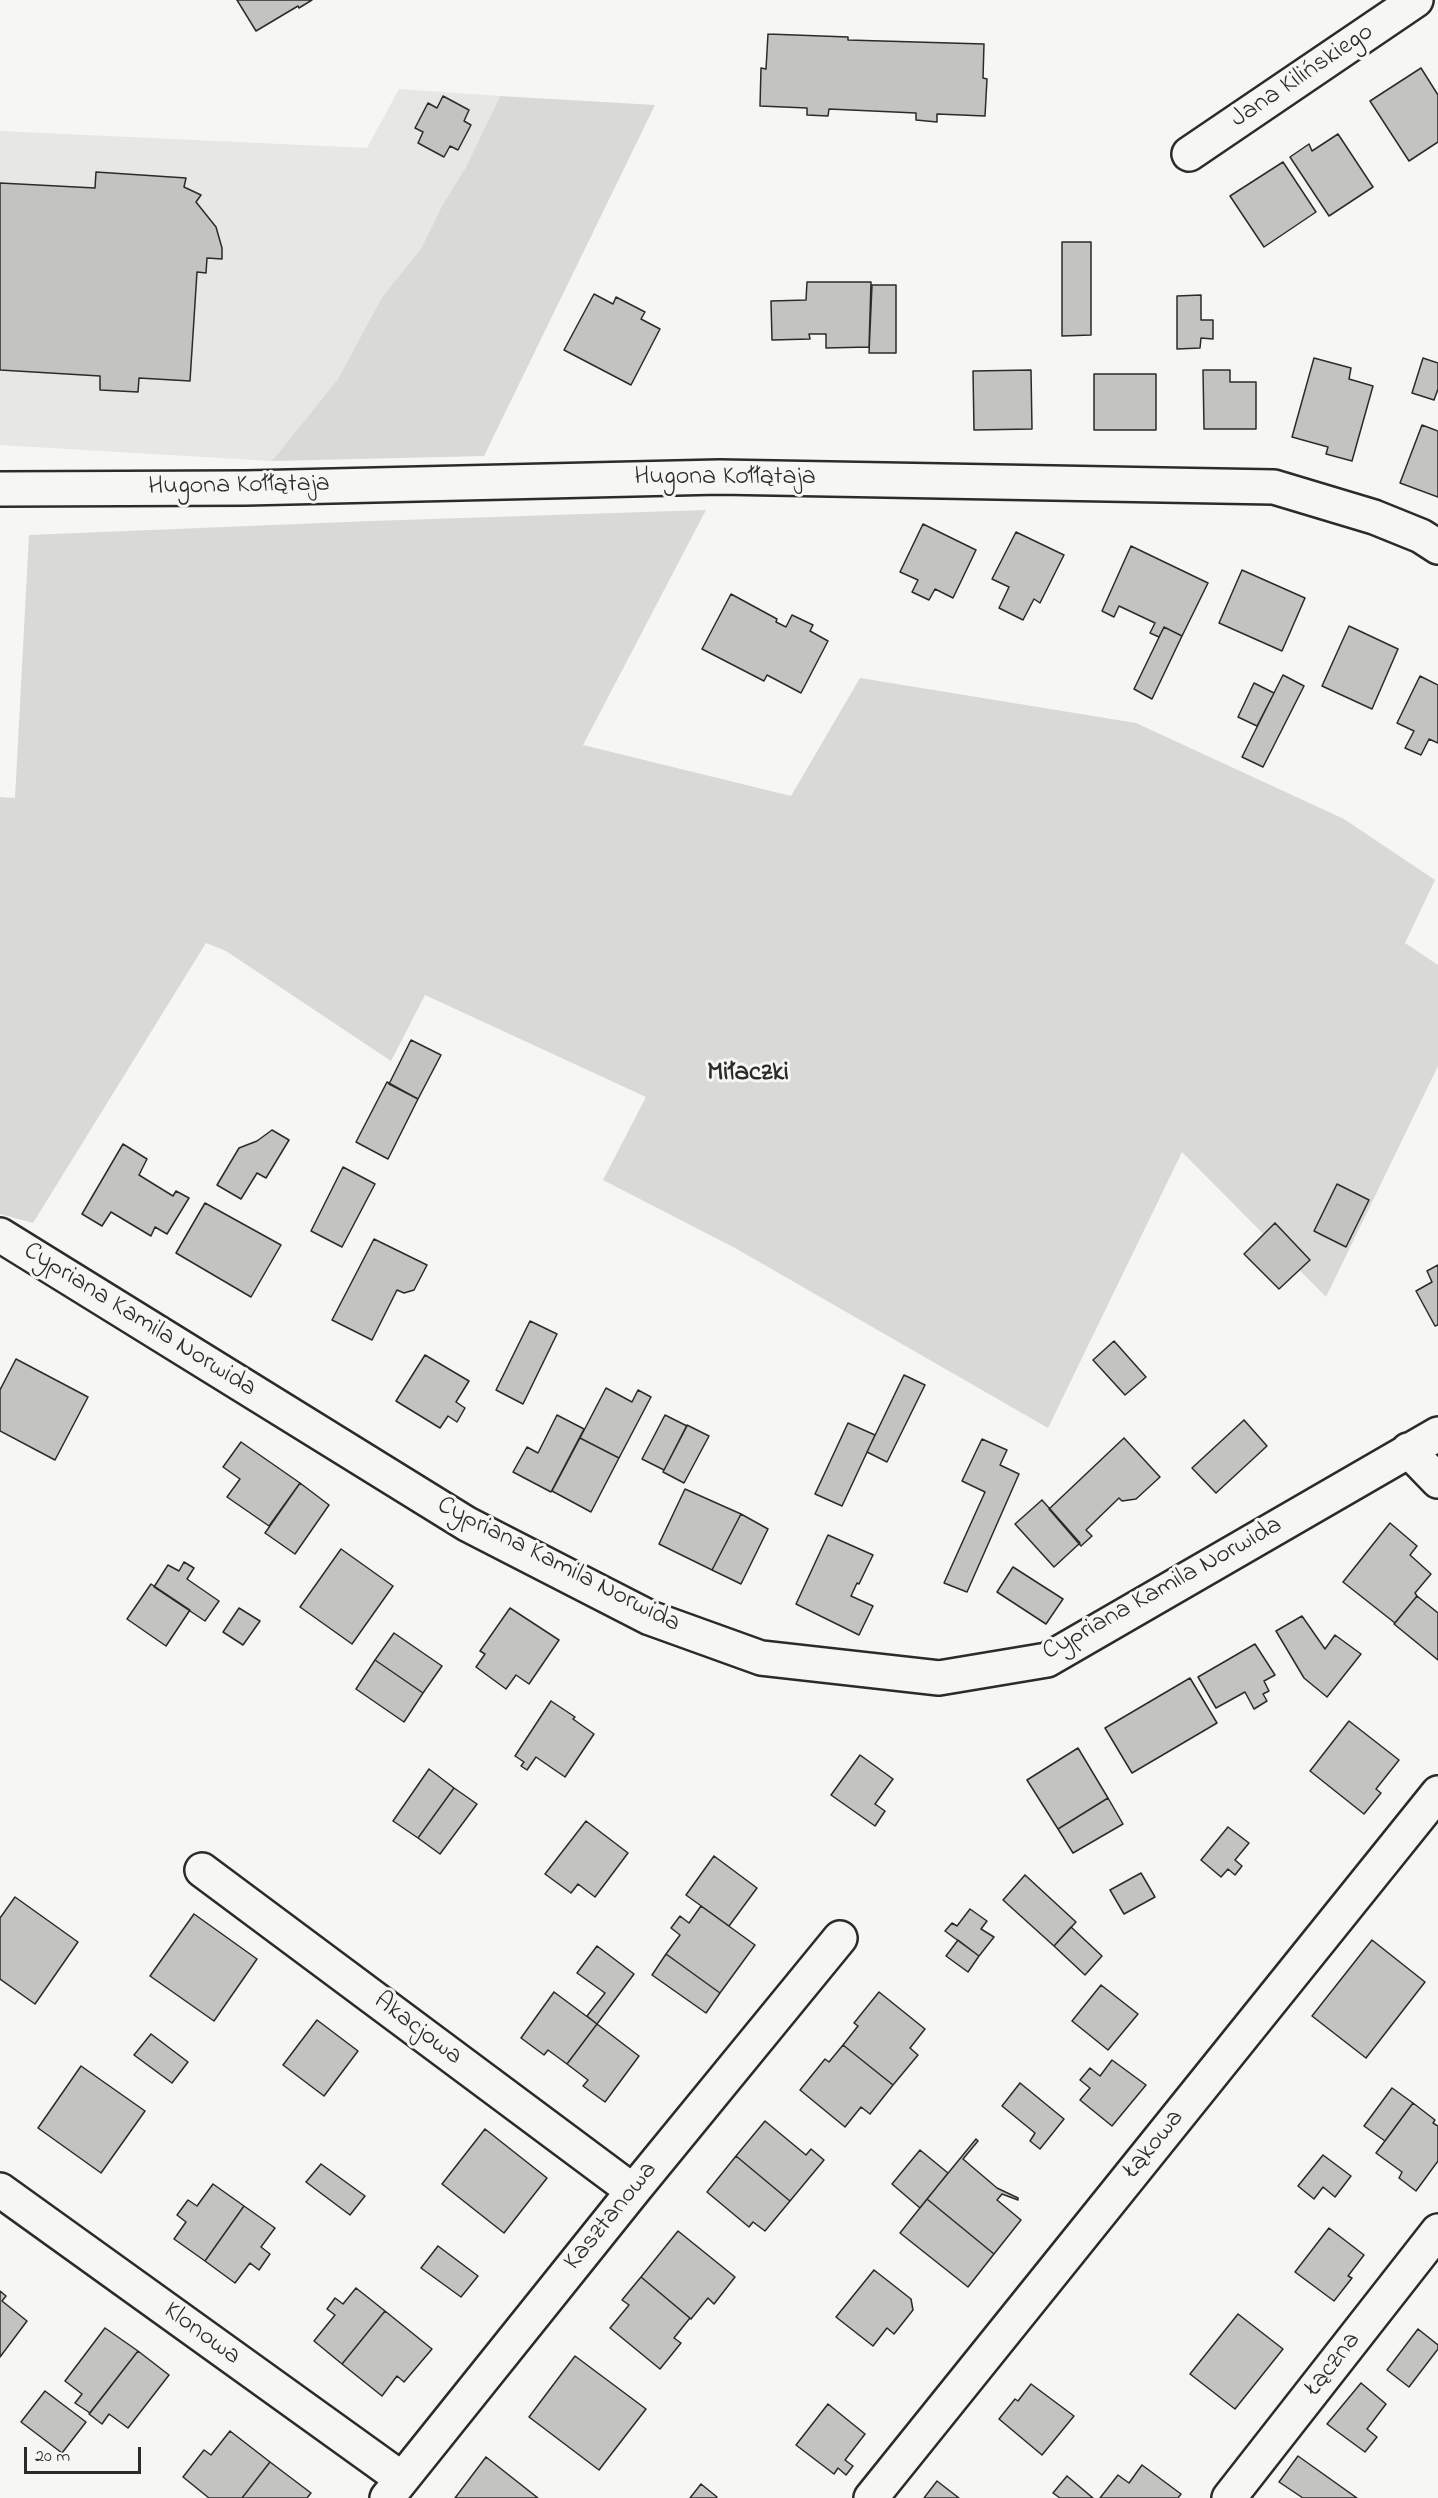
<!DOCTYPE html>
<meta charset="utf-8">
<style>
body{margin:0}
#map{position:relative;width:1438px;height:2498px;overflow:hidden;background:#f6f6f2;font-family:"Indie Flower",sans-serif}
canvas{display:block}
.scale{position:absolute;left:24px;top:2447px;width:117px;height:27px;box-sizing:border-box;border:3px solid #2b2b2b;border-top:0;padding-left:8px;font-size:18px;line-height:21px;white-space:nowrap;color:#2b2b2b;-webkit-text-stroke:4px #f6f6f2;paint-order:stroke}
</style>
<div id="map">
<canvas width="1438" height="2498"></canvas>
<div class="scale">20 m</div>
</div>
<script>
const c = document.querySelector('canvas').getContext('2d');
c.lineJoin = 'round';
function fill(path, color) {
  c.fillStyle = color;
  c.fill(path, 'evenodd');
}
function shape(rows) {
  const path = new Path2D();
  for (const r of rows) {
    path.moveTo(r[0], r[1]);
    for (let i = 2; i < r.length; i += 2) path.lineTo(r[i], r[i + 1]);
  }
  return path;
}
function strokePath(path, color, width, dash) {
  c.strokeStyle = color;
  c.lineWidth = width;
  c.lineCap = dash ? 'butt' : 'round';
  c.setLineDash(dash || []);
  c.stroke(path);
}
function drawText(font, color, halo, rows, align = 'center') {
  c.font = font + ' "Indie Flower",sans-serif';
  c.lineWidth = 6;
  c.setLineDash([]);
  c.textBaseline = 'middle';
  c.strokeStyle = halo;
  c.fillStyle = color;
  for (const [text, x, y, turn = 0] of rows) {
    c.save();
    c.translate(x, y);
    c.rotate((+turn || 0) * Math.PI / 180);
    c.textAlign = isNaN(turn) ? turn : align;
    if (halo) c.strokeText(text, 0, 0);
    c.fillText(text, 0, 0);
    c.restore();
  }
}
const built = shape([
 [399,89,500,96,466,167,443,204,421,249,382,297,338,379,272,461,0,445,0,131,367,148]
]);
const green = shape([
 [500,96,655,105,484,456,272,461,338,379,382,297,421,249,443,204,466,167],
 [706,510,583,745,791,796,860,678,1136,723,1344,819,1435,880,1405,943,1438,965,1438,1066,1326,1297,1182,1152,1048,1428,735,1248,603,1180,646,1097,425,995,391,1061,226,951,206,943,33,1223,0,1214,0,797,15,798,29,535,371,521]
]);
const building = shape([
 [237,0,312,0,299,8,298,6,256,31,237,0],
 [768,34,848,37,848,40,984,44,983,78,987,79,985,116,937,114,937,122,916,120,916,113,829,109,828,116,807,115,807,108,760,106,761,68,766,69,768,34],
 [1421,68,1438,95,1438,142,1409,161,1370,101,1421,68],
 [443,96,469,110,464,121,471,125,458,150,450,146,444,157,418,143,423,132,415,128,428,103,437,108,443,96],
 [1338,134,1373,187,1329,216,1290,157,1309,144,1312,151,1338,134],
 [1283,162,1316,212,1264,247,1230,196,1283,162],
 [96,172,186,178,184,187,201,195,196,202,216,227,222,248,222,259,207,258,206,273,197,272,190,381,139,378,138,392,100,390,100,376,0,370,0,183,95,188,96,172],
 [1062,242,1091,242,1091,335,1062,336,1062,242],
 [807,282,871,282,869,347,826,348,826,334,809,334,810,339,772,340,771,301,806,300,807,282],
 [872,285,896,285,896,353,869,353,872,285],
 [594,294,613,304,616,297,645,312,641,319,660,329,631,385,564,350,594,294],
 [1201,295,1201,320,1213,320,1213,339,1201,338,1200,348,1177,349,1177,296,1201,295],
 [1314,358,1351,368,1349,379,1373,386,1352,461,1326,454,1328,447,1292,437,1314,358],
 [1423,358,1438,363,1438,389,1434,400,1412,393,1423,358],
 [1031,370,1032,429,974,430,973,371,1031,370],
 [1203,370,1230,370,1230,382,1256,382,1256,429,1204,429,1203,370],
 [1094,374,1156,374,1156,430,1094,430,1094,374],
 [1422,425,1438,431,1438,497,1400,483,1422,425],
 [923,524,976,550,953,598,935,589,929,600,912,592,918,580,900,572,923,524],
 [1016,532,1064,555,1040,603,1034,599,1023,620,999,608,1009,587,992,579,1016,532],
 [1131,546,1208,583,1182,636,1164,627,1159,637,1150,633,1155,623,1119,606,1114,617,1102,611,1131,546],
 [1242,570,1305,598,1282,651,1219,623,1242,570],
 [731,594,777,619,776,622,786,627,792,615,813,625,810,631,828,641,801,693,767,675,764,681,702,649,731,594],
 [1349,626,1398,649,1372,709,1322,686,1349,626],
 [1164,627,1182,636,1152,699,1134,689,1164,627],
 [1283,675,1304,686,1263,767,1242,757,1283,675],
 [1420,676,1438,685,1438,743,1429,739,1421,755,1405,748,1414,731,1397,723,1420,676],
 [1254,683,1274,693,1257,726,1238,717,1254,683],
 [411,1040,441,1055,418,1099,389,1084,411,1040],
 [387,1082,418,1099,388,1159,356,1142,387,1082],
 [272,1130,289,1140,266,1178,257,1173,241,1199,217,1185,239,1148,257,1141,272,1130],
 [123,1144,147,1159,139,1175,173,1196,176,1191,189,1198,167,1234,155,1227,151,1236,111,1212,102,1226,82,1214,123,1144],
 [343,1167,375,1184,342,1247,311,1231,343,1167],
 [1337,1184,1369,1200,1346,1247,1314,1231,1337,1184],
 [205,1203,281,1245,251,1297,176,1253,205,1203],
 [1275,1223,1310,1260,1279,1289,1244,1254,1275,1223],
 [374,1239,427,1265,414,1290,404,1293,397,1290,372,1340,332,1320,374,1239],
 [1438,1265,1438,1325,1435,1326,1416,1291,1432,1282,1427,1271,1438,1265],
 [530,1321,557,1334,523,1404,496,1390,530,1321],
 [1114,1341,1146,1377,1125,1395,1093,1360,1114,1341],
 [425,1355,469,1381,456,1402,465,1408,457,1422,448,1416,440,1428,396,1401,425,1355],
 [16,1359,88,1397,55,1460,0,1431,0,1390,16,1359],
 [904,1375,925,1385,887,1462,867,1452,904,1375],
 [606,1388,632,1402,638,1390,651,1397,619,1458,580,1438,606,1388],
 [557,1415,584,1429,551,1492,513,1472,527,1447,538,1453,557,1415],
 [665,1415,687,1426,664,1470,642,1459,665,1415],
 [1244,1420,1267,1446,1216,1493,1192,1468,1244,1420],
 [848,1423,875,1435,842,1506,815,1494,848,1423],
 [687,1425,709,1436,684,1483,663,1472,687,1425],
 [580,1438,619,1458,591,1512,552,1491,580,1438],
 [1124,1438,1160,1477,1136,1499,1122,1501,1119,1498,1086,1530,1092,1536,1081,1546,1049,1509,1124,1438],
 [982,1439,1007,1450,1000,1465,1019,1474,967,1592,944,1583,985,1492,962,1481,982,1439],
 [241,1442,300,1483,269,1526,227,1497,240,1479,223,1467,241,1442],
 [300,1483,329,1505,295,1554,265,1533,300,1483],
 [685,1489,741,1514,712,1570,659,1544,685,1489],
 [1042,1500,1080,1543,1054,1567,1015,1524,1042,1500],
 [741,1514,768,1529,741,1584,712,1570,741,1514],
 [1390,1523,1417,1546,1410,1555,1431,1574,1415,1593,1417,1596,1395,1623,1343,1582,1390,1523],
 [828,1535,873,1555,859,1584,857,1583,851,1596,873,1606,859,1635,796,1604,828,1535],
 [341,1549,393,1586,352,1644,300,1607,341,1549],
 [184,1562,194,1568,187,1579,219,1601,205,1621,154,1587,168,1565,179,1571,184,1562],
 [1013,1567,1063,1599,1046,1624,997,1592,1013,1567],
 [151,1584,190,1610,166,1646,127,1619,151,1584],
 [1417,1596,1438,1613,1438,1660,1394,1624,1417,1596],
 [239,1608,260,1621,243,1645,223,1632,239,1608],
 [510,1608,559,1640,529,1684,516,1675,506,1689,476,1667,485,1654,480,1651,510,1608],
 [1302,1616,1325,1649,1335,1635,1361,1654,1327,1697,1304,1678,1276,1631,1302,1616],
 [394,1633,442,1666,423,1693,375,1660,394,1633],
 [1255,1644,1275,1675,1264,1681,1269,1691,1263,1694,1267,1701,1254,1709,1245,1692,1216,1708,1198,1677,1255,1644],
 [375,1660,423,1693,404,1722,356,1689,375,1660],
 [1190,1678,1217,1723,1132,1773,1105,1728,1190,1678],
 [551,1701,575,1717,573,1719,594,1734,565,1777,536,1757,527,1770,521,1766,524,1762,515,1756,551,1701],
 [1349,1721,1399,1760,1376,1789,1381,1793,1364,1814,1310,1771,1349,1721],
 [1078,1748,1108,1798,1058,1829,1027,1780,1078,1748],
 [860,1755,893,1779,875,1804,885,1811,875,1826,831,1795,860,1755],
 [429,1769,454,1788,418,1838,393,1821,429,1769],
 [454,1788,477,1804,440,1854,418,1838,454,1788],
 [1108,1798,1123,1824,1073,1853,1058,1829,1108,1798],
 [586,1821,628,1853,595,1897,578,1884,571,1893,545,1874,586,1821],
 [1228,1827,1249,1843,1235,1860,1242,1866,1235,1875,1228,1869,1221,1877,1201,1860,1228,1827],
 [714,1856,757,1888,729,1926,686,1895,714,1856],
 [1141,1873,1155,1897,1124,1914,1110,1890,1141,1873],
 [1025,1875,1076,1922,1054,1946,1003,1900,1025,1875],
 [15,1897,78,1942,35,2004,0,1979,0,1918,15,1897],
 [701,1906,755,1945,720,1993,666,1954,680,1935,671,1928,680,1916,689,1923,701,1906],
 [970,1909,987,1921,981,1929,994,1937,979,1956,945,1931,952,1923,957,1926,970,1909],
 [194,1914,257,1959,214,2021,150,1976,194,1914],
 [1071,1927,1102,1956,1085,1975,1054,1946,1071,1927],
 [958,1940,979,1956,968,1972,946,1956,958,1940],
 [1372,1940,1425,1982,1366,2058,1312,2016,1372,1940],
 [597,1946,634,1974,597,2024,587,2016,605,1993,577,1973,597,1946],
 [666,1954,720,1993,706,2013,652,1975,666,1954],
 [1101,1985,1138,2014,1108,2050,1072,2021,1101,1985],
 [554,1992,597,2024,567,2064,548,2050,544,2055,521,2038,554,1992],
 [879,1992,925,2029,910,2048,918,2055,893,2085,843,2045,858,2026,854,2023,879,1992],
 [317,2020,358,2051,324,2096,283,2065,317,2020],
 [597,2024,639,2056,605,2102,583,2086,588,2080,567,2064,597,2024],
 [151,2034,188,2062,172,2083,134,2055,151,2034],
 [843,2045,893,2085,870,2114,861,2107,845,2127,800,2090,825,2059,829,2062,843,2045],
 [1112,2060,1146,2085,1112,2126,1080,2100,1090,2088,1080,2080,1090,2068,1100,2076,1112,2060],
 [81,2066,145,2111,101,2173,38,2128,81,2066],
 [1020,2083,1064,2119,1040,2149,1030,2141,1035,2133,1002,2106,1020,2083],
 [1392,2088,1413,2103,1385,2141,1364,2126,1392,2088],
 [1413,2103,1435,2120,1433,2123,1438,2126,1438,2161,1416,2191,1399,2178,1402,2172,1376,2153,1413,2103],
 [765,2121,806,2155,811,2149,824,2160,790,2201,736,2156,765,2121],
 [485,2129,547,2178,504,2233,442,2184,485,2129],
 [976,2139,978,2141,963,2159,997,2188,1018,2198,1018,2200,1002,2194,997,2200,1021,2220,994,2254,927,2199,976,2139],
 [920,2150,948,2173,920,2208,892,2184,920,2150],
 [1323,2155,1351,2176,1335,2197,1323,2187,1314,2199,1298,2186,1323,2155],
 [736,2156,790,2201,765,2231,753,2222,749,2227,707,2192,736,2156],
 [321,2164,365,2196,350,2215,306,2182,321,2164],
 [213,2184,244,2206,205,2261,174,2239,186,2222,177,2215,188,2200,197,2206,213,2184],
 [927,2199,994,2254,968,2287,900,2233,927,2199],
 [244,2206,275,2228,261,2247,270,2254,259,2270,250,2263,235,2283,205,2261,244,2206],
 [1329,2228,1364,2255,1348,2276,1352,2278,1334,2301,1295,2272,1329,2228],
 [678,2231,735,2277,714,2304,708,2298,691,2319,641,2277,678,2231],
 [438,2246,478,2276,461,2297,421,2268,438,2246],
 [874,2270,911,2299,913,2310,894,2334,887,2328,873,2346,836,2317,874,2270],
 [641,2277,690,2318,674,2338,681,2343,660,2369,610,2328,629,2305,622,2300,641,2277],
 [356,2288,385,2311,342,2364,314,2341,335,2315,327,2309,335,2298,343,2304,356,2288],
 [0,2291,6,2296,2,2301,27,2321,0,2357,0,2291],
 [385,2311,432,2349,404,2382,397,2376,382,2396,342,2364,385,2311],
 [1238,2314,1283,2349,1235,2409,1190,2374,1238,2314],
 [105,2328,138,2351,90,2413,75,2403,82,2394,65,2381,105,2328],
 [1418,2329,1438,2345,1438,2349,1409,2387,1387,2370,1418,2329],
 [138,2351,169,2375,128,2428,109,2414,102,2424,89,2414,138,2351],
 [575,2356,646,2409,599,2470,529,2417,575,2356],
 [1361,2383,1386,2404,1367,2429,1377,2437,1365,2452,1327,2424,1361,2383],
 [1031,2384,1074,2416,1042,2455,999,2419,1015,2399,1018,2401,1031,2384],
 [45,2391,86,2422,62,2453,21,2422,45,2391],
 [828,2404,865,2434,845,2460,853,2466,846,2475,838,2468,834,2474,796,2445,828,2404],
 [230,2431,270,2462,242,2498,209,2498,183,2477,204,2450,211,2455,230,2431],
 [1298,2456,1357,2498,1303,2498,1279,2482,1298,2456],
 [486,2457,538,2498,455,2498,486,2457],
 [270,2462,311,2493,307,2498,242,2498,270,2462],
 [1142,2465,1181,2494,1178,2498,1100,2498,1118,2475,1129,2483,1142,2465],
 [1067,2476,1093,2498,1060,2498,1053,2493,1067,2476],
 [937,2481,959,2498,924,2498,937,2481],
 [701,2484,717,2497,716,2498,690,2498,701,2484]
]);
const minor = shape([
 [1189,154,1416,0],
 [0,489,246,488,719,477,1274,487,1374,517,1421,536,1438,547],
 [0,1235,467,1524,650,1618,761,1658,939,1678,1047,1660,1438,1434],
 [1408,1450,1438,1481],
 [202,1870,633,2191],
 [0,2190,402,2479],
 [387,2498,633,2191,840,1938],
 [871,2498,1438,1793],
 [1229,2498,1438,2231]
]);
const streetNames = [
 ["Jana Kilińskiego",1303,77,-34],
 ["Hugona Kołłątaja",725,479],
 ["Hugona Kołłątaja",239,487,-1],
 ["Cypriana Kamila Norwida",139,1321,32],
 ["Cypriana Kamila Norwida",558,1566,27],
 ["Cypriana Kamila Norwida",1163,1590,-29],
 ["Akacjowa",417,2030,37],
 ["Łąkowa",1155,2145,-51],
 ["Kasztanowa",612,2217,-51],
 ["Klonowa",201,2335,36],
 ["Łączna",1334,2365,-52]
];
const neighbourhoodNames = [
 ["Miłaczki",748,1075]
];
fill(built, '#e7e7e3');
fill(green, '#d9d9d5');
fill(building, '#c3c3c0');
strokePath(building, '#2b2b2b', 1.5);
strokePath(minor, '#2b2b2b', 38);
strokePath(minor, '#f6f6f2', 33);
drawText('26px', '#2b2b2b', '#f6f6f2', streetNames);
drawText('bold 27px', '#2b2b2b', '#f6f6f2', neighbourhoodNames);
</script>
